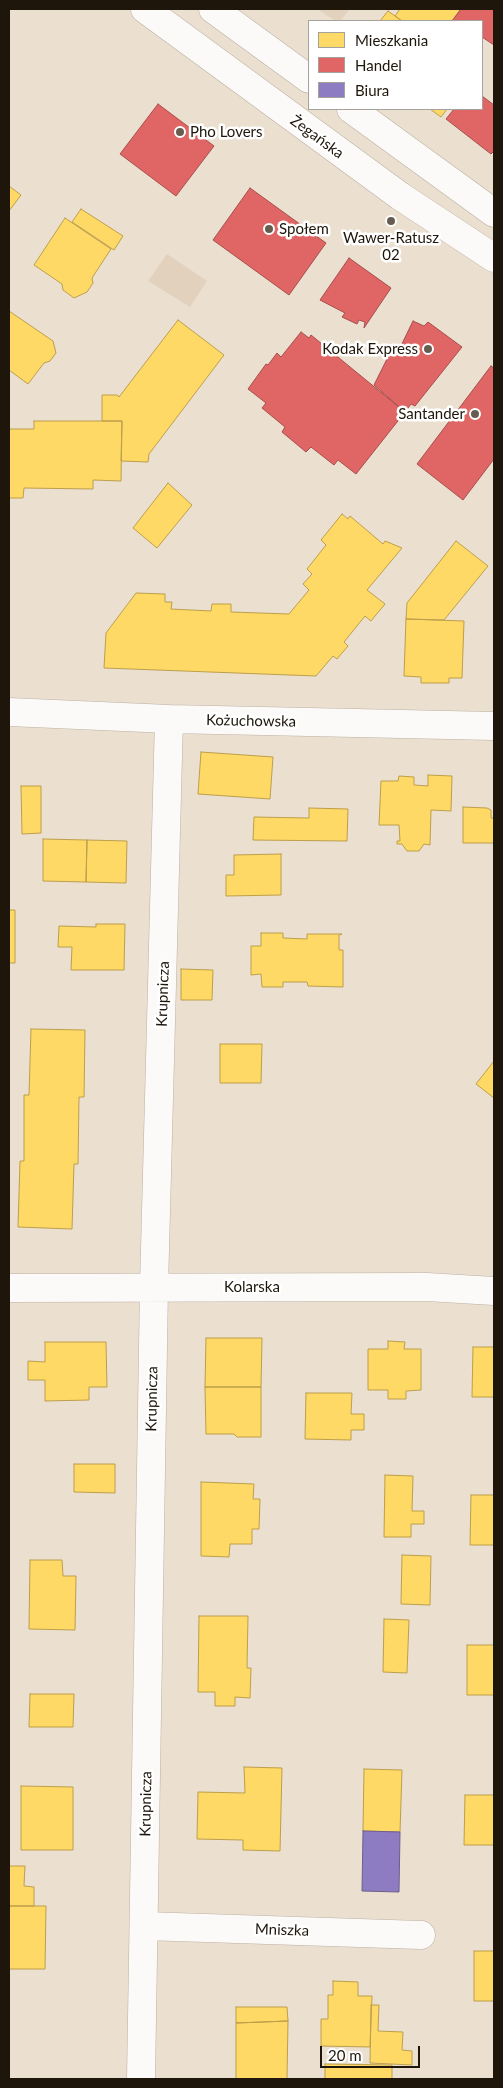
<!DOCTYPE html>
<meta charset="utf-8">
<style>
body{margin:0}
#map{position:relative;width:503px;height:2088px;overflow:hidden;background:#ebdfcf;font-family:Lato,sans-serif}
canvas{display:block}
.frame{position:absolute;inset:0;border:10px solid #1e160b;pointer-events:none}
.legend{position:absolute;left:308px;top:20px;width:175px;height:90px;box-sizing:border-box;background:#fff;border:1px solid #a5a29d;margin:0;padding:6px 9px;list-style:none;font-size:15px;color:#1e160b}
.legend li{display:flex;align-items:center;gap:10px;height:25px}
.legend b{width:25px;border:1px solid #a5a29d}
.scale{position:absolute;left:320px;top:2046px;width:100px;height:22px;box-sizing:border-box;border:2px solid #1e160b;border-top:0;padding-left:6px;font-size:15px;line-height:18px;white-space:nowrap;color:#1e160b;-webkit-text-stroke:4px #fff;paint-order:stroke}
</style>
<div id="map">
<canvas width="503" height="2088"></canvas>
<div class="frame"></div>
<ul class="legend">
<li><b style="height:14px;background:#ffd966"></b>Mieszkania</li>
<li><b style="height:14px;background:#e06666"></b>Handel</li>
<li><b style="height:14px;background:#8e7cc3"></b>Biura</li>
</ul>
<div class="scale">20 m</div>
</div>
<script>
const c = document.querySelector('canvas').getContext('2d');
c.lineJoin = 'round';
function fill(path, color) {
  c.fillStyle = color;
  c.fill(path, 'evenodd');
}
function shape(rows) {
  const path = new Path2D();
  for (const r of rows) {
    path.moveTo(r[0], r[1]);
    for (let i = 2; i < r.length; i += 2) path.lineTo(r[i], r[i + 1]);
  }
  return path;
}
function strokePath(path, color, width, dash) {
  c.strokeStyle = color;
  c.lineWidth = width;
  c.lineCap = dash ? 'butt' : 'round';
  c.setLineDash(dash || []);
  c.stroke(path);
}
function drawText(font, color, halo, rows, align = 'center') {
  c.font = font + ' Lato,sans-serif';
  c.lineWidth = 5;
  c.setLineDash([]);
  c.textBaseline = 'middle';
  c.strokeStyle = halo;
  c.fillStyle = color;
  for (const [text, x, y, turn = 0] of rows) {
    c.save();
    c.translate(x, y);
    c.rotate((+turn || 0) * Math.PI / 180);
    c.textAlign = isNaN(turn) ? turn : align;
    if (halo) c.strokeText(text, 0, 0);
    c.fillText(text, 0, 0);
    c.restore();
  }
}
const green = shape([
 [317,9,347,9,349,10,340,21,336,21],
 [167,254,207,281,190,307,148,281]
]);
const homes = shape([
 [400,9,461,9,452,21,402,21,395,16,400,9],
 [388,11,402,21,380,21,388,11],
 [430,109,447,109,441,117,430,109],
 [9,186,21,195,9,211,9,186],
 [81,209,123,236,114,250,72,222,81,209],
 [65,218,111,249,92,278,93,283,87,292,74,298,63,290,62,284,34,265,65,218],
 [9,311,53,341,56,353,50,361,44,363,28,384,9,370,9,311],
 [178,320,224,355,149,454,148,462,121,461,122,421,102,421,102,395,117,395,119,397,178,320],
 [34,421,122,421,121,481,93,480,93,489,24,488,23,498,9,498,9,429,34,429,34,421],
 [168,483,192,505,157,548,133,528,168,483],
 [342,514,348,519,350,516,383,544,385,541,402,548,367,590,385,604,371,621,365,616,344,642,348,646,337,659,333,656,316,676,104,668,106,633,136,593,165,594,165,602,172,602,171,609,211,611,212,604,231,604,231,612,289,614,309,590,303,584,312,574,307,569,326,545,321,540,342,514],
 [456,541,488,566,444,620,406,619,407,603,456,541],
 [406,619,464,621,462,678,449,678,449,683,421,683,421,677,404,676,406,619],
 [201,752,273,757,270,799,198,794,201,752],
 [428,775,452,776,451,811,431,810,430,845,424,844,419,851,407,851,402,844,397,844,397,841,400,841,399,825,379,825,381,781,398,781,399,776,414,777,414,785,428,786,428,775],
 [21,786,41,786,41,833,22,834,21,786],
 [463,807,487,808,491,810,491,818,494,818,494,843,463,843,463,807],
 [309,808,348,809,347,841,253,840,254,817,309,818,309,808],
 [43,839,87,840,86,882,43,881,43,839],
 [87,840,127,841,126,883,86,882,87,840],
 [281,854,281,895,226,896,226,875,234,875,234,855,281,854],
 [9,910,15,910,15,963,9,963,9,910],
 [96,924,125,924,124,970,71,970,72,947,58,947,59,926,96,927,96,924],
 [261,933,283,933,283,938,307,939,307,934,342,934,339,935,339,950,343,950,343,987,308,986,307,982,283,982,283,987,262,987,261,974,251,975,251,946,261,946,261,933],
 [181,969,213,970,212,1000,181,1000,181,969],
 [31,1029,85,1030,84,1097,79,1097,78,1164,74,1164,72,1229,18,1227,20,1161,24,1161,24,1095,29,1095,31,1029],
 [220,1044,262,1044,261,1083,220,1083,220,1044],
 [494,1061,494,1098,476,1084,494,1061],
 [206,1338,262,1338,261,1387,205,1387,206,1338],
 [388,1341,405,1342,404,1349,421,1349,421,1390,406,1391,406,1399,388,1399,388,1390,368,1390,368,1349,388,1349,388,1341],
 [45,1342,106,1342,107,1387,89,1387,89,1400,45,1401,45,1380,28,1380,28,1361,45,1362,45,1342],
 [473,1347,494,1347,494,1397,472,1397,473,1347],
 [205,1387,261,1387,261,1437,237,1437,234,1434,206,1434,205,1387],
 [306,1393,352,1393,351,1414,364,1414,364,1430,351,1430,351,1440,305,1439,306,1393],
 [74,1464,115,1464,115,1493,74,1492,74,1464],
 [385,1475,413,1476,412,1511,424,1511,424,1524,411,1524,411,1537,384,1537,385,1475],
 [201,1482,254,1484,253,1499,260,1499,259,1529,252,1529,252,1544,230,1544,229,1557,201,1556,201,1482],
 [471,1495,494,1495,494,1545,470,1545,471,1495],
 [402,1555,431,1556,430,1605,401,1604,402,1555],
 [30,1560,62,1560,63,1576,76,1576,75,1630,29,1629,30,1560],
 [199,1616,248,1616,247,1668,251,1668,250,1698,235,1697,235,1706,215,1706,215,1692,198,1692,199,1616],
 [384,1619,409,1620,407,1673,383,1672,384,1619],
 [467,1645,494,1645,494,1695,467,1695,467,1645],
 [30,1694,74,1694,73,1727,29,1727,30,1694],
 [244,1767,282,1768,280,1851,243,1850,243,1840,197,1839,198,1792,245,1793,244,1767],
 [364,1769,402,1770,400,1832,363,1831,364,1769],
 [21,1786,73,1787,73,1850,21,1850,21,1786],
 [465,1795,494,1795,494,1845,464,1845,465,1795],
 [9,1866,25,1866,24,1886,34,1887,34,1906,9,1906,9,1866],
 [9,1906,46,1906,45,1969,9,1969,9,1906],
 [474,1951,494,1951,494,2001,474,2001,474,1951],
 [333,1981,358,1982,358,1996,372,1996,370,2047,321,2046,321,2019,328,2019,328,1995,333,1995,333,1981],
 [371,2005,379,2005,378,2031,403,2032,402,2050,412,2051,412,2065,370,2063,371,2005],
 [236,2007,287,2007,288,2021,236,2023,236,2007],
 [288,2021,287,2079,236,2079,236,2023,288,2021],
 [325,2064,392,2065,392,2079,325,2079,325,2064]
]);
const shops = shape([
 [461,9,494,9,494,45,482,37,482,21,452,21,461,9],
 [482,96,494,105,494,151,491,154,446,119,454,109,482,109,482,96],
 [158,104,214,146,176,196,120,154,158,104],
 [250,188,326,243,289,295,213,240,250,188],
 [349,258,391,288,364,328,365,322,359,320,357,324,342,317,345,313,320,300,349,258],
 [413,321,424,326,428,322,462,347,415,406,411,404,405,412,374,385,393,347,399,350,413,321],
 [301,332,309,338,311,335,405,412,356,474,338,460,334,465,311,447,306,452,282,432,285,427,262,408,266,403,248,389,266,364,268,365,277,353,281,357,301,332],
 [491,366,494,368,494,459,463,500,417,464,491,366]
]);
const offices = shape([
 [363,1831,400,1832,399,1892,362,1891,363,1831]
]);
const minor = shape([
 [145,9,400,196,494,258],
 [213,9,309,79],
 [351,109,494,213],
 [9,712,169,719,494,726],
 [9,1288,427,1287,494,1291],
 [144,1926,421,1935],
 [141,2079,154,1287,169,719]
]);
const markers = [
 [180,132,5,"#665c50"],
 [391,221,5,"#665c50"],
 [269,229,5,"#665c50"],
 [428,349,5,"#665c50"],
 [475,414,5,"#665c50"]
];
const poiNames = [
 ["Pho Lovers",190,132],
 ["Społem",279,229],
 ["Wawer-Ratusz",391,238,"center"],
 ["02",391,255,"center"],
 ["Kodak Express",418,349,"right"],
 ["Santander",465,414,"right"]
];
const streetNames = [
 ["Żegańska",317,137,36],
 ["Kożuchowska",251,721,1],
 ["Krupnicza",163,994,-88],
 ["Kolarska",252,1287],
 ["Krupnicza",152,1399,-89],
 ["Krupnicza",146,1804,-89],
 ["Mniszka",282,1930,2]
];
fill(green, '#e1d1bd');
fill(homes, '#ffd966');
strokePath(homes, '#bc9e4b', 1);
fill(shops, '#e06666');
strokePath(shops, '#a64e4b', 1);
fill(offices, '#8e7cc3');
strokePath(offices, '#6c5d8c', 1);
strokePath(minor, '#bab0a3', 29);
strokePath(minor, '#fcfaf8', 28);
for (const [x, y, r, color] of markers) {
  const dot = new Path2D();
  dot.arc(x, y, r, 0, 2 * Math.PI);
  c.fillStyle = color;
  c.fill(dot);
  strokePath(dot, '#fff', 2);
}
drawText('15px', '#1e160b', '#fff', poiNames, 'left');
drawText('15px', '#1e160b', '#fff', streetNames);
</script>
